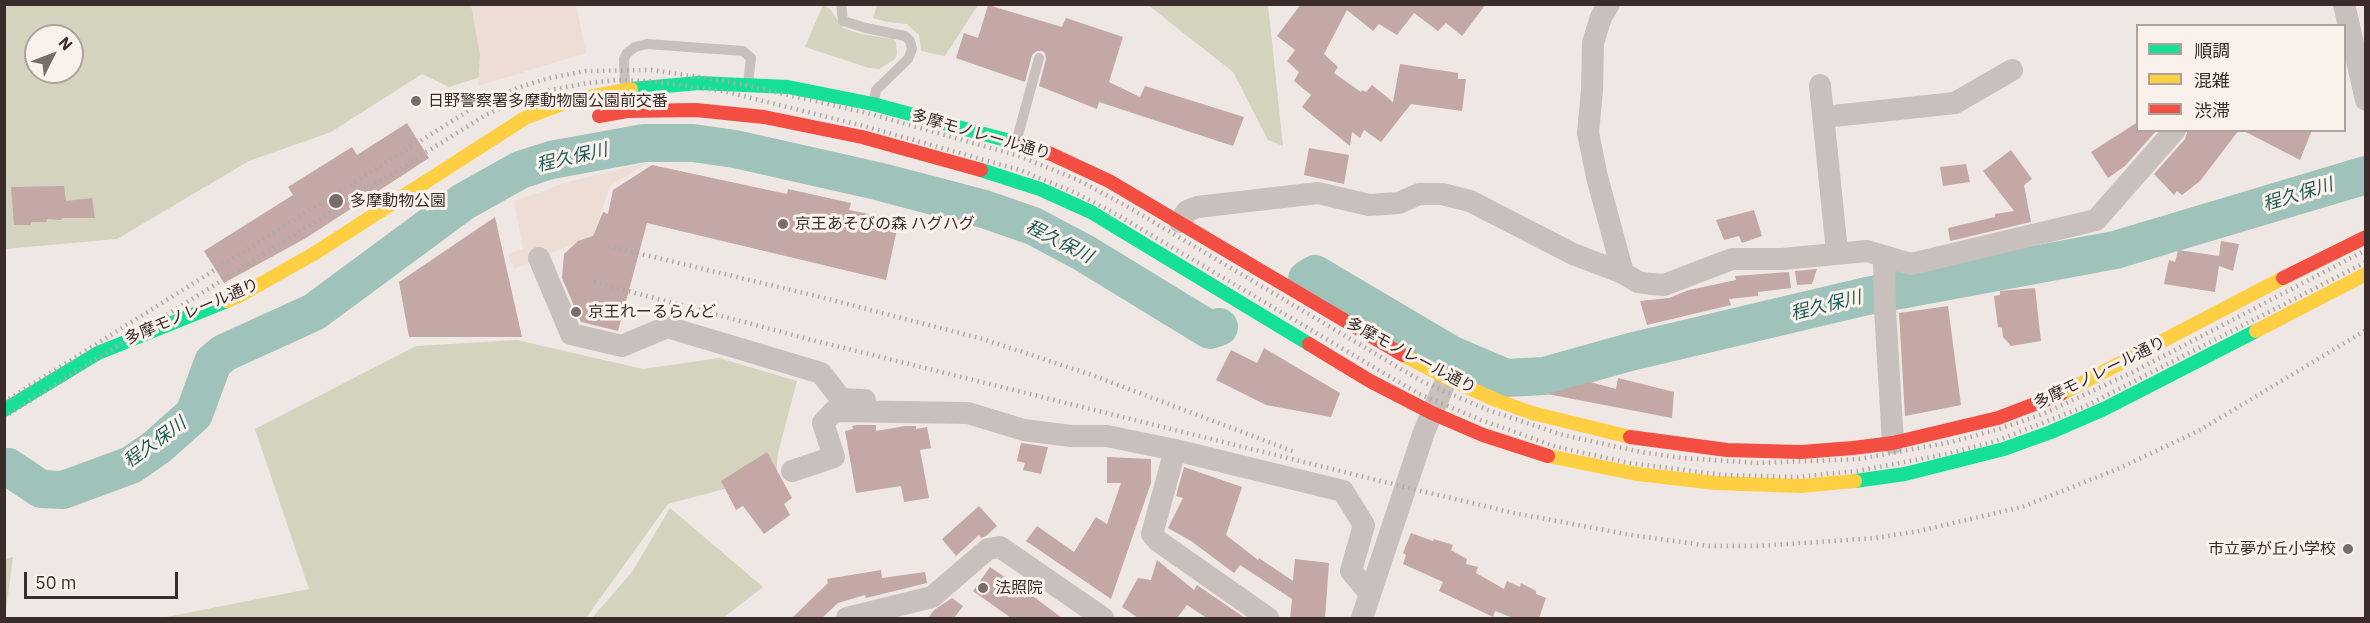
<!DOCTYPE html>
<meta charset="utf-8">
<style>
body{margin:0}
#map{position:relative;width:2370px;height:623px;overflow:hidden;background:#efe7e4;font-family:"IBM Plex Sans","Noto Sans JP",sans-serif}
canvas{display:block}
.frame{position:absolute;inset:0;border:6px solid #3a2c2a;pointer-events:none}
.legend{position:absolute;left:2136px;top:24px;width:210px;height:108px;box-sizing:border-box;background:#fbf1ec;border:2px solid #aea29e;margin:0;padding:8px 10px;list-style:none;font-size:18px;color:#3a2c2a}
.legend li{display:flex;align-items:center;gap:12px;height:30px}
.legend b{width:30px;border:2px solid #aea29e}
.north{position:absolute;left:24px;top:24px;width:60px;height:60px;box-sizing:border-box;background:#fbf1ec;border:2px solid #aea29e;border-radius:50%;rotate:48deg;font-size:16px;font-weight:700;line-height:24px;text-align:center;color:#3a2c2a}
.north::after{content:'';display:block;margin:auto;width:21px;height:27px;background:#796d6b;clip-path:polygon(50% 0,100% 100%,50% 72%,0 100%)}
.scale{position:absolute;left:24px;top:572px;width:154px;height:27px;box-sizing:border-box;border:3px solid #3a2c2a;border-top:0;padding-left:8px;font-size:18px;line-height:21px;white-space:nowrap;color:#3a2c2a;-webkit-text-stroke:4px #fbf1ec;paint-order:stroke}
</style>
<div id="map">
<canvas width="2370" height="623"></canvas>
<div class="frame"></div>
<ul class="legend">
<li><b style="height:8px;background:#16e098"></b>順調</li>
<li><b style="height:8px;background:#ffcf43"></b>混雑</li>
<li><b style="height:8px;background:#f24e42"></b>渋滞</li>
</ul>
<div class="north">N</div>
<div class="scale">50 m</div>
</div>
<script>
const c = document.querySelector('canvas').getContext('2d');
c.lineJoin = 'round';
function fill(path, color) {
  c.fillStyle = color;
  c.fill(path, 'evenodd');
}
function shape(rows) {
  const path = new Path2D();
  for (const r of rows) {
    path.moveTo(r[0], r[1]);
    for (let i = 2; i < r.length; i += 2) path.lineTo(r[i], r[i + 1]);
  }
  return path;
}
function strokePath(path, color, width, dash) {
  c.strokeStyle = color;
  c.lineWidth = width;
  c.lineCap = dash ? 'butt' : 'round';
  c.setLineDash(dash || []);
  c.stroke(path);
}
function drawText(font, color, halo, rows, align = 'center') {
  c.font = font + ' "IBM Plex Sans","Noto Sans JP",sans-serif';
  c.lineWidth = 6;
  c.setLineDash([]);
  c.textBaseline = 'middle';
  c.strokeStyle = halo;
  c.fillStyle = color;
  for (const [text, x, y, turn = 0] of rows) {
    c.save();
    c.translate(x, y);
    c.rotate((+turn || 0) * Math.PI / 180);
    c.textAlign = isNaN(turn) ? turn : align;
    if (halo) c.strokeText(text, 0, 0);
    c.fillText(text, 0, 0);
    c.restore();
  }
}
const green = shape([
 [5,5,575,5,580,46,449,87,422,74,331,132,249,161,117,239,5,249],
 [36,36,72,36,72,72,36,72],
 [823,5,830,9,843,28,861,34,893,39,896,43,897,54,895,59,879,69,869,68,805,47],
 [877,5,877,4,978,5,945,56,921,51,919,35,907,24,887,22,873,18],
 [1148,5,1268,5,1283,146,1268,140,1233,72],
 [517,340,643,369,719,358,797,381,778,453,774,492,739,485,668,504,586,618,161,618,309,589,255,429,416,346],
 [670,508,763,587,723,618,592,618,632,572],
 [13,557,5,618,5,559]
]);
const plaza = shape([
 [471,5,576,5,586,53,478,86,480,55],
 [647,163,610,186,593,236,514,269,508,254,523,249,514,201,568,182]
]);
const river = shape([
 [1307,279,1315,274,1452,355,1506,378,1544,376,1630,352,1867,296,2115,250,2366,175],
 [8,467,41,489,63,490,131,465,157,447,194,414,213,362,224,353,314,312,463,202,520,170,551,160,644,143,693,143,735,149,877,181,984,209,1033,226,1084,253,1210,330,1219,327]
]);
const building = shape([
 [1301,4,1486,4,1462,36,1446,23,1438,31,1414,13,1397,35,1379,24,1373,31,1347,10,1324,54,1338,67,1334,73,1361,92,1362,90,1366,92,1372,85,1393,102,1400,64,1458,73,1458,79,1466,79,1462,111,1411,104,1381,142,1364,130,1360,138,1352,132,1350,146,1302,107,1311,95,1294,81,1299,72,1287,61,1295,50,1277,36],
 [988,5,1062,27,1066,18,1123,37,1109,82,1140,97,1145,86,1244,117,1233,146,1099,102,1097,109,1039,86,1046,59,1045,53,1042,51,1037,51,1032,55,1025,82,956,58,964,33,978,38],
 [2138,122,2138,130,2157,130,2125,166,2108,178,2091,152],
 [407,123,429,158,306,238,224,283,204,251,293,195,288,187,352,147,357,155],
 [2188,130,2239,130,2200,181,2182,195,2177,191,2174,195,2154,174,2185,139],
 [2242,130,2312,130,2300,160],
 [1309,148,1349,155,1344,184,1304,175],
 [2011,150,2032,179,2024,185,2031,222,1950,241,1948,228,1995,217,1995,214,2014,211,1983,171],
 [1966,164,1970,182,1943,186,1940,167],
 [652,165,787,194,788,189,851,203,849,210,899,220,886,280,647,223,618,331,581,322,562,278,564,254,578,241,593,236,603,212,608,214,613,190],
 [64,186,66,201,92,198,95,218,62,218,61,220,47,219,46,222,31,222,31,225,14,225,11,187],
 [1754,210,1762,236,1742,243,1739,236,1724,240,1716,220],
 [495,217,522,337,409,337,399,282],
 [2221,241,2239,244,2233,271,2219,266,2215,292,2164,284,2169,260,2175,262,2178,250,2219,256],
 [1817,269,1812,284,1797,285,1795,271],
 [1789,272,1791,288,1758,292,1758,296,1729,299,1731,305,1647,325,1640,301,1669,298,1689,290,1736,280,1735,276],
 [2035,288,2041,341,2011,346,2003,337,2002,328,1998,327,1994,296,2000,295,2000,291],
 [1948,306,1961,405,1905,416,1899,313],
 [1264,348,1340,393,1331,417,1266,405,1216,380,1231,350,1257,363],
 [1618,378,1674,392,1672,418,1547,394,1590,382,1616,389],
 [857,425,876,425,876,431,905,426,916,426,916,429,927,427,931,448,920,450,929,498,904,502,901,486,856,493,845,431,853,429,852,426],
 [1021,443,1048,447,1041,474,1023,470,1025,463,1017,461],
 [767,452,792,498,784,504,790,515,764,534,743,506,736,510,721,481],
 [1107,457,1151,459,1151,483,1111,599,1026,541,1037,526,1074,552,1096,517,1107,524,1121,483,1107,483],
 [1184,467,1242,487,1226,535,1258,560,1259,558,1293,581,1295,559,1329,563,1325,618,1290,618,1292,599,1240,565,1234,573,1191,541,1168,528,1183,498,1176,496],
 [979,506,997,526,986,536,981,538,979,535,956,556,942,539],
 [1411,533,1433,541,1434,539,1453,545,1451,550,1467,559,1466,564,1478,567,1476,573,1504,589,1507,581,1520,587,1521,583,1536,591,1536,594,1546,598,1539,618,1513,618,1495,611,1493,617,1439,591,1443,582,1403,564,1406,555,1403,553],
 [1157,560,1194,590,1197,585,1245,618,1207,618,1187,605,1177,618,1138,618,1122,607,1138,578,1151,580],
 [990,567,1034,597,1062,618,1011,618,973,591],
 [881,570,882,578,925,572,927,583,866,598,865,595,838,603,822,618,792,618,828,583,827,579],
 [952,598,963,606,954,618,928,618,934,610]
]);
const lane = shape([
 [841,4,843,21,866,28,905,36,910,41,912,49,908,59,876,90,874,101],
 [625,87,624,59,627,53,635,47,647,44,743,51,751,58,748,83],
 [1017,139,1039,58]
]);
const street = shape([
 [1609,4,1601,17,1593,43,1592,90,1588,133,1597,177,1623,273],
 [2344,4,2366,100],
 [1820,85,1837,252],
 [1824,117,1955,103,2012,70],
 [1180,222,1187,211,1197,207,1318,193,1369,205,1399,203,1419,194,1442,194,1470,201,1573,254,1623,273,1638,282,1651,284,1664,285,1732,259,1782,259,1867,251,1911,264,2096,220,2175,130],
 [1884,257,1885,309,1893,443],
 [539,258,571,334,622,346,667,327,821,373,841,399,865,400],
 [1175,450,1152,534,1158,541,1268,618],
 [792,471,834,457,823,423,834,411,968,413,1024,430,1071,436,1107,436,1175,450,1343,491,1364,525,1351,571,1370,594],
 [847,618,932,597,988,549,1000,547,1103,618],
 [1362,618,1424,432,1447,378]
]);
const fast = shape([
 [631,89,699,83,788,87,873,104,1021,144],
 [981,170,1040,189,1091,212,1309,344],
 [4,410,98,353,227,301],
 [1855,481,1905,474,2004,449,2051,432,2104,409,2256,331]
]);
const slow = shape([
 [227,301,241,295,315,253,525,118,573,100,631,89],
 [2256,331,2366,274],
 [1403,355,1447,378,1496,400,1532,413,1630,437],
 [2061,394,2283,278],
 [1548,456,1637,474,1716,483,1800,486,1855,481]
]);
const jam = shape([
 [599,116,627,111,696,110,764,117,862,137,981,170],
 [1021,144,1051,154,1109,181,1403,355],
 [2283,278,2366,237],
 [1309,344,1370,381,1432,413,1483,435,1548,456],
 [1630,437,1727,450,1801,452,1853,448,1893,443,1998,418,2061,394]
]);
const rail = shape([
 [608,246,816,296,983,339,1092,375,1295,452],
 [594,282,808,339,1421,491,1514,513,1631,535,1710,546,1759,546,1876,538,1919,531,2022,507,2120,468,2200,430,2366,330],
 [4,402,476,106,517,88,549,78,586,71,651,70,727,81,867,113,1019,156,1078,180,1128,207,1423,382,1488,410,1563,435,1641,452,1682,458,1758,463,1859,459,1951,442,1996,430,2043,414,2133,372,2366,250],
 [4,417,484,116,522,98,550,90,588,83,616,80,649,81,723,91,864,126,1020,170,1076,193,1121,217,1419,394,1481,420,1557,447,1630,463,1723,475,1796,477,1857,471,1947,454,1996,441,2086,406,2366,262]
]);
const markers = [
 [416,101,6,"#796d6b"],
 [336,201,8,"#796d6b"],
 [783,224,6,"#796d6b"],
 [576,312,6,"#796d6b"],
 [2348,549,6,"#796d6b"],
 [983,588,6,"#796d6b"]
];
const poiNames = [
 ["日野警察署多摩動物園公園前交番",428,101],
 ["多摩動物公園",350,201],
 ["京王あそびの森 ハグハグ",795,224],
 ["京王れーるらんど",588,312],
 ["市立夢が丘小学校",2336,549,"right"],
 ["法照院",995,588]
];
const streetNames = [
 ["多摩モノレール通り",981,135,16],
 ["多摩モノレール通り",192,312,-23],
 ["多摩モノレール通り",1411,356,28],
 ["多摩モノレール通り",2100,373,-26]
];
const waterNames = [
 ["程久保川",572,158,-13],
 ["程久保川",2298,195,-17],
 ["程久保川",1059,242,27],
 ["程久保川",1826,306,-14],
 ["程久保川",155,443,-36]
];
fill(green, '#d4d3be');
fill(plaza, '#edddd4');
strokePath(river, '#9fc2bb', 38);
fill(building, '#c3a8a5');
strokePath(lane, '#c8c0bc', 10);
strokePath(street, '#c8c0bc', 22);
strokePath(fast, '#16e098', 14);
strokePath(slow, '#ffcf43', 14);
strokePath(jam, '#f24e42', 14);
strokePath(rail, '#b0a9a7', 4.5, [1.5, 4.5]);
for (const [x, y, r, color] of markers) {
  const dot = new Path2D();
  dot.arc(x, y, r, 0, 2 * Math.PI);
  c.fillStyle = color;
  c.fill(dot);
  strokePath(dot, '#fbf1ec', 2);
}
drawText('16px', '#3a2c2a', '#fbf1ec', poiNames, 'left');
drawText('16px', '#3a2c2a', '#fbf1ec', streetNames);
drawText('italic 18px', '#1e5d56', '#fbf1ec', waterNames);
</script>
